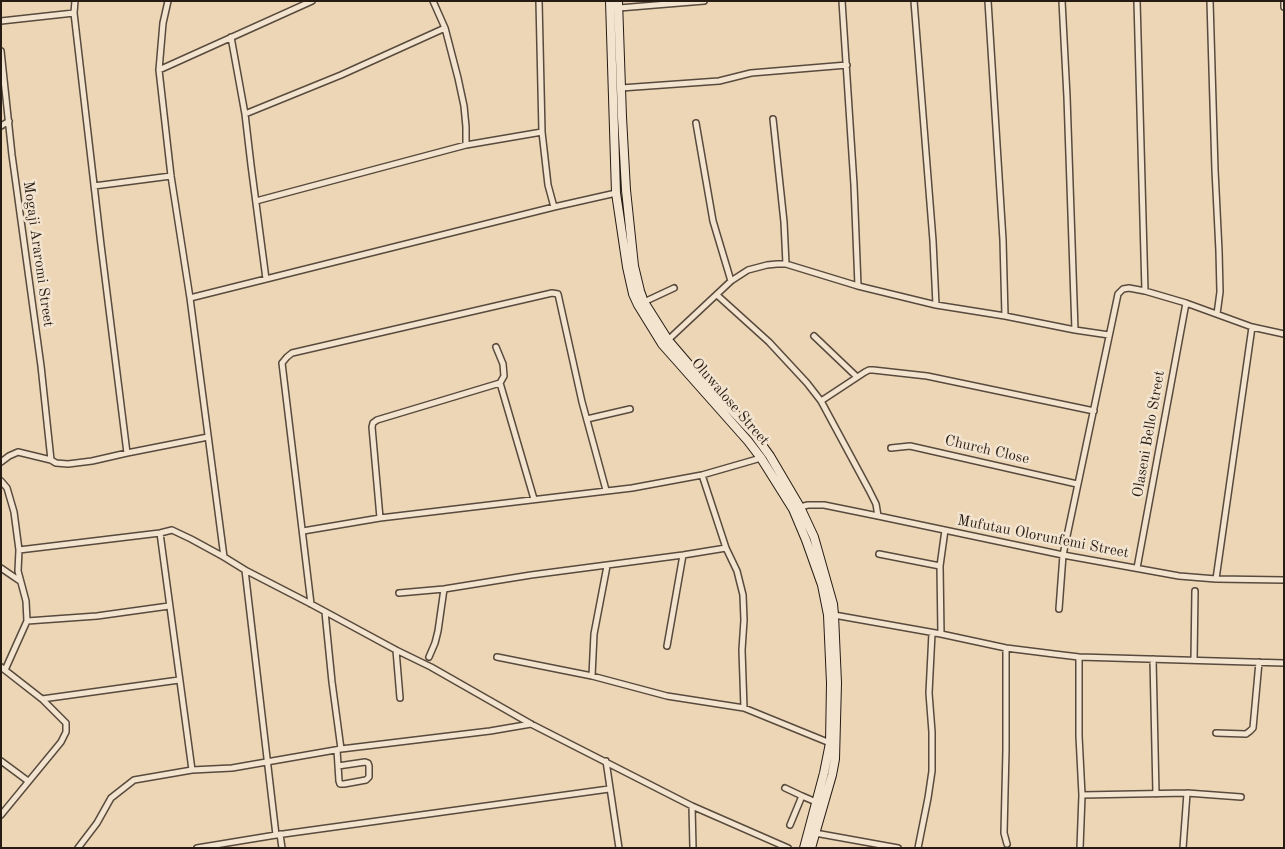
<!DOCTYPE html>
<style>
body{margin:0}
#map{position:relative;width:1285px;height:849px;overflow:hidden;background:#ecd6b6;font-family:"Old Standard TT",serif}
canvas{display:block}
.frame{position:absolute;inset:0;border:2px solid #261c14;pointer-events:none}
</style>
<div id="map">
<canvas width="1285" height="849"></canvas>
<div class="frame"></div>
</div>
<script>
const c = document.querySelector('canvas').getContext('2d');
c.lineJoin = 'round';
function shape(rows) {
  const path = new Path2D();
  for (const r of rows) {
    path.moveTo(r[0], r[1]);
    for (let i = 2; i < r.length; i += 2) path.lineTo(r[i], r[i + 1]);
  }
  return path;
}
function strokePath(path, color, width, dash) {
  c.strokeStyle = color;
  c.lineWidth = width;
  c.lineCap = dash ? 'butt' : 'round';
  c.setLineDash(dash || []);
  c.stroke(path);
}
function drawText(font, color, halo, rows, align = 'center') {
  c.font = font + ' "Old Standard TT",serif';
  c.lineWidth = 5;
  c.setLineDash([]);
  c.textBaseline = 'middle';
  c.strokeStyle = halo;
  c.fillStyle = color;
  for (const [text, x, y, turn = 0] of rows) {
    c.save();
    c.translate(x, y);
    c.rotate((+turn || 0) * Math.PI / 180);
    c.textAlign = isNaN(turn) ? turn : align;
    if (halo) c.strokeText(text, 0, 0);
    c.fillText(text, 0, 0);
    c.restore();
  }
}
const street = shape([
 [75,1,74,13,101,245,127,453],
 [168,1,163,23,159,70,171,176,190,298,224,557],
 [433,1,445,28,458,78,464,106,466,127,466,145],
 [539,1,542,132,548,185,554,207],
 [842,1,854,185,858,286],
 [914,1,933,241,936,305],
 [988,1,1003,240,1005,316],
 [1062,1,1067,97,1075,330],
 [1137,1,1145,291],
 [1210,1,1215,170,1219,251,1220,292,1217,314],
 [1284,1,1284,7],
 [619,8,704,1],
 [1,21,74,13],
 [231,37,245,114,251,165,266,279],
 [1,51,12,155,41,366,51,460],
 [159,70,312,1],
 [621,88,719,81,751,73,847,65],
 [245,114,341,75,445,28],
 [773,119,784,222,786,264],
 [696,123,713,221,731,281],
 [1,126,9,121],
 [94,186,171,176],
 [256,201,466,145,542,132],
 [717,295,769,342,807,383,821,401,869,490,876,504,878,516],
 [190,298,554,207,616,193],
 [644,302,674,288],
 [814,336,857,377],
 [668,340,731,281,748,270,767,265,777,264,786,264,858,286,936,305,1005,316,1075,330,1109,335],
 [496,347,503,364,504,376,500,383,534,499],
 [821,401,865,372,869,370,873,370,927,376,1094,411],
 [587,419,630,409],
 [891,448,910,446,1077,484],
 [1,462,9,456,18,452,51,460,56,463,68,464,92,461,127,453,208,437],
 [702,475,726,548,737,571,743,595,744,620,742,650,744,708],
 [1,481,7,488,14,512,19,550,18,571,26,601,27,621,5,670],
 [800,507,808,505,824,505,878,516,1063,555,1179,576,1216,579,1284,580],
 [380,518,372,427,373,423,377,420,500,383],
 [303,531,380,518,632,488,702,475,761,458],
 [160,533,192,770],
 [19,550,160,533,172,530,191,539,224,557,245,570,311,604,396,650,431,667,531,724,692,806,788,848],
 [879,554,940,566],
 [1,568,20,581],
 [1137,568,1186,303],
 [245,570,276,835],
 [1216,579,1252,327],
 [399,593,444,589,531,575,683,555,726,548],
 [311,604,282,363,287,357,292,353,552,293,558,294,582,402,606,490],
 [1059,609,1063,555,1118,294,1123,289,1129,288,1145,291,1186,303,1252,327,1284,334],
 [325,612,332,682,341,749],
 [834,615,941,634,1006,648,1054,654,1079,657,1284,663],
 [27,621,97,616,169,606],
 [941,634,940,566,945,530],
 [667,646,683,555],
 [1006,648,1006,750,1004,833,1007,844],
 [396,650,400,698],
 [429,657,435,643,438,631,444,589],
 [497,657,592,676,667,696,744,708,830,743],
 [1079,657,1079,736,1082,795,1080,848],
 [1153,659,1156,794],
 [1194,660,1195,591],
 [1,667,42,699,66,723,66,732,61,742,1,815],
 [592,676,594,634,607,566],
 [42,699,179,680],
 [1216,733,1246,734,1250,731,1253,728,1259,662],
 [337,750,339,781,340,784,344,784,366,780,369,777,369,766,368,763,365,762,338,766],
 [1,761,28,781],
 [606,761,619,848],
 [785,788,802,796],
 [1187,793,1241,797],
 [1082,795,1187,793,1183,848],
 [692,806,693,848],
 [790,825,802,796,816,802],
 [815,833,898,848],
 [280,834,282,848],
 [78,848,97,823,111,798,134,780,192,770,232,768,341,749,490,731,531,724],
 [197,848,276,835,609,789],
 [918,848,928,798,932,771,932,732,929,693,932,633]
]);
const secondary = shape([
 [610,1,616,193,627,267,633,294,638,305,662,344,748,441,761,458,793,509,806,540,822,585,828,615,831,683,830,743,824,773,804,848],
 [618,1,622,117,626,190,634,266,640,291,644,302,668,340,692,368,754,434,770,456,800,507,814,537,833,604,834,615,837,683,835,759,832,775,811,848]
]);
const streetNames = [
 ["Mogaji Araromi Street",38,254,82],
 ["Oluwalose Street",730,402,49],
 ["Olaseni Bello Street",1149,434,-80],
 ["Church Close",987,450,13],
 ["Mufutau Olorunfemi Street",1043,537,11]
];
strokePath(street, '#584a3c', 8);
strokePath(secondary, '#261c14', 10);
strokePath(street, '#f3e4d0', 5);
strokePath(secondary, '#f3e4d0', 8);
drawText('15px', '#261c14', '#f3e4d0', streetNames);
</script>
